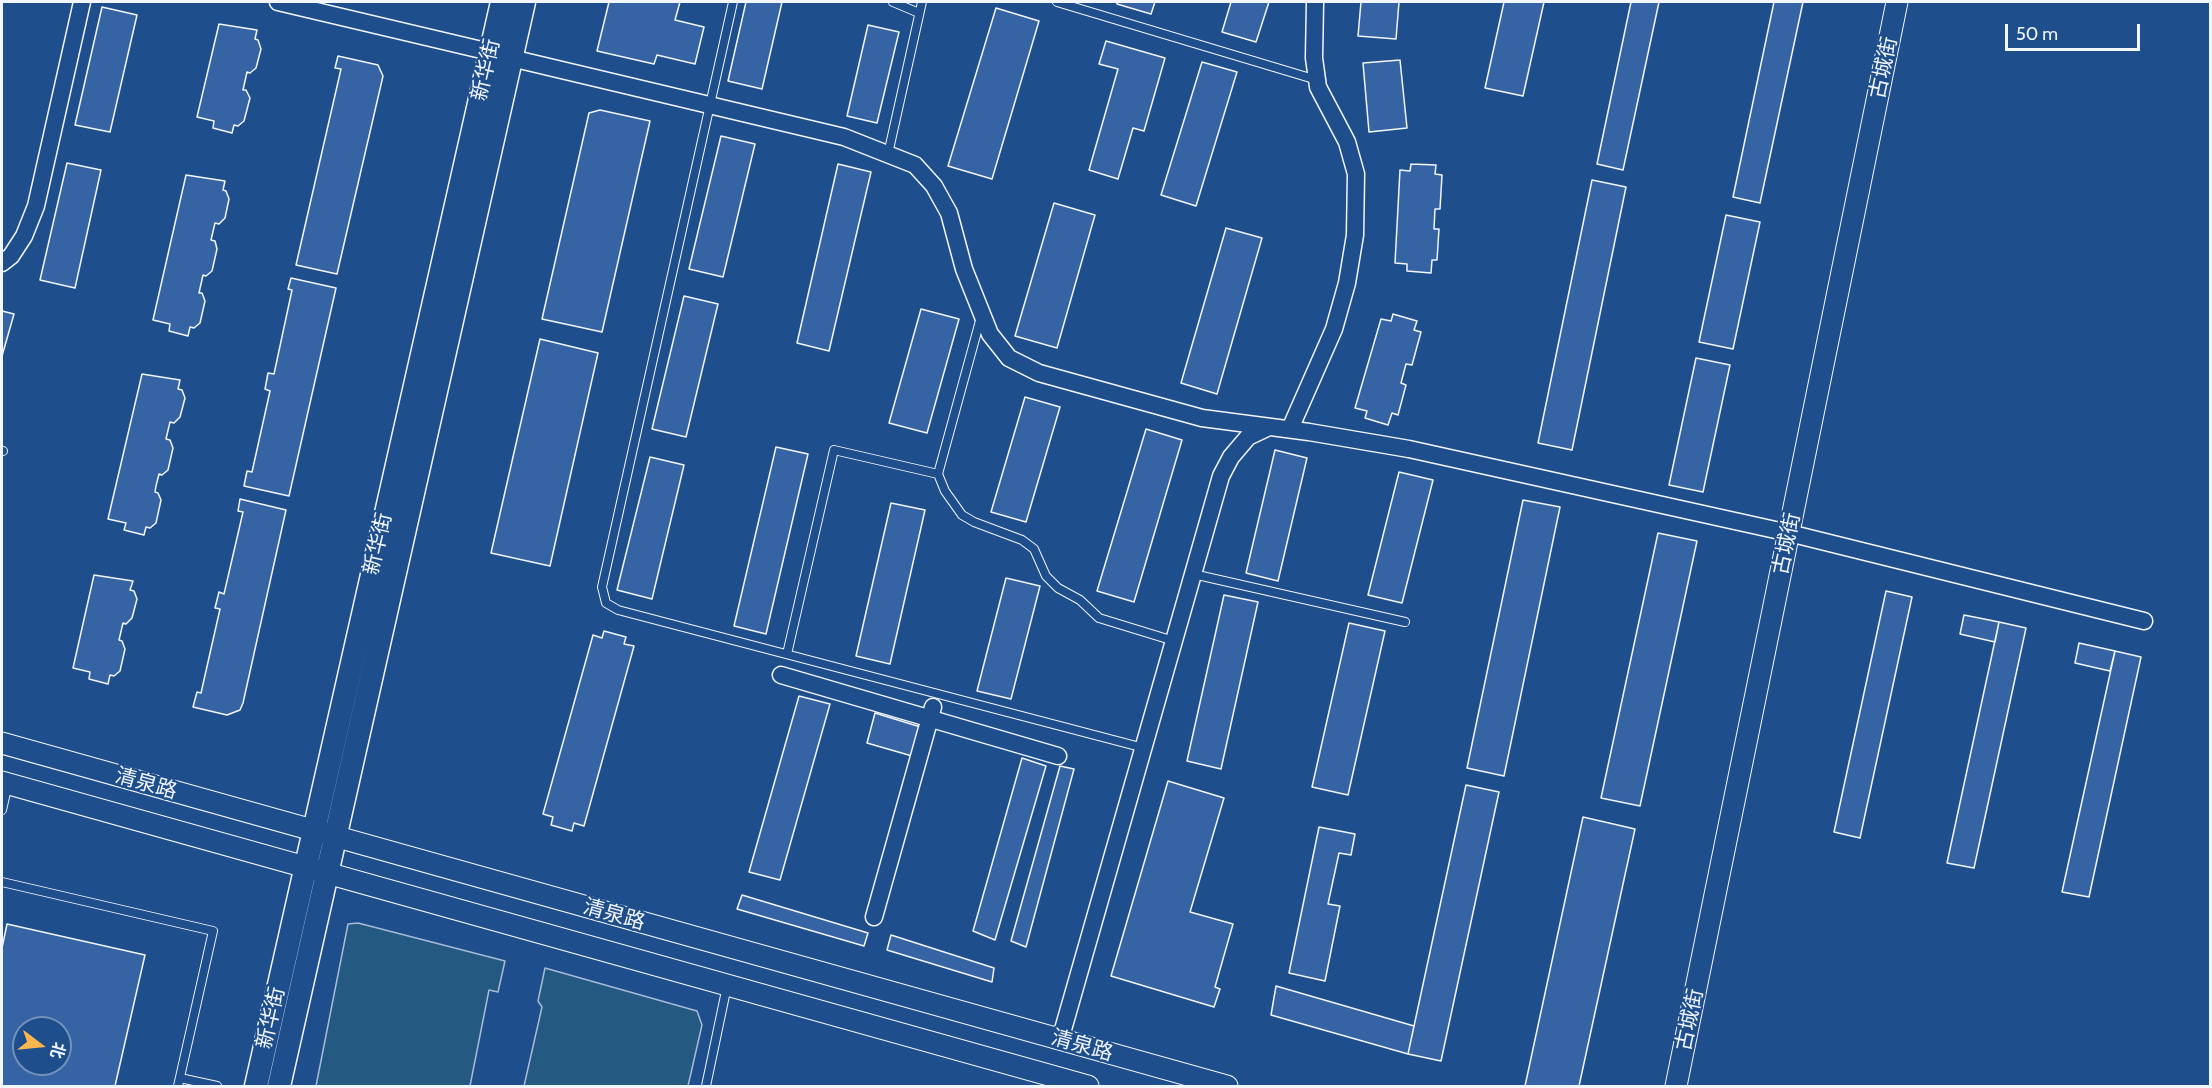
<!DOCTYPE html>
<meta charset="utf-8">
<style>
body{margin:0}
#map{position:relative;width:2212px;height:1088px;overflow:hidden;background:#1f4e8c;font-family:Cabin,"Noto Sans SC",sans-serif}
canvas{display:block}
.frame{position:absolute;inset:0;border:3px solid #f2f6ff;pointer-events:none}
.north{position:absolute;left:12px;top:1016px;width:60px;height:60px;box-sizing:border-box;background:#1f4e8c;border:2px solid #7391ba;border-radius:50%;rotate:106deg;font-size:16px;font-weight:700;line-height:24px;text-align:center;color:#f2f6ff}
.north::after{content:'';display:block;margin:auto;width:21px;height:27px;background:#ffb74d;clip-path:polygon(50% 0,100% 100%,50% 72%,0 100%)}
.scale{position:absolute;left:2005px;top:24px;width:135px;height:27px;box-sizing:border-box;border:3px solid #f2f6ff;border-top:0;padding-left:8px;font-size:18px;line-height:21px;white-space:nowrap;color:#f2f6ff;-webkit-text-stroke:4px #1f4e8c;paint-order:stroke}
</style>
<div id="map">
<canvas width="2212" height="1088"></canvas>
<div class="frame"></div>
<div class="north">北</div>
<div class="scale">50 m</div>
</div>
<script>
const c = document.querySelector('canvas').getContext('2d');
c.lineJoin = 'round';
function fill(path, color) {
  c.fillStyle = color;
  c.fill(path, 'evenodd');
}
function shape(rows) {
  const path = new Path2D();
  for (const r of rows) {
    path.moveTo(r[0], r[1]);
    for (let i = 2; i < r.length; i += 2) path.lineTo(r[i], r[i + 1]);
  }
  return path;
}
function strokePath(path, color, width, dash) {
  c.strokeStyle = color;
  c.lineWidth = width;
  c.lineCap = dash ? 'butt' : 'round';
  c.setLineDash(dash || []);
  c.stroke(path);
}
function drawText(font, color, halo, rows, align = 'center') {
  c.font = font + ' Cabin,"Noto Sans SC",sans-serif';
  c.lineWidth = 4.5;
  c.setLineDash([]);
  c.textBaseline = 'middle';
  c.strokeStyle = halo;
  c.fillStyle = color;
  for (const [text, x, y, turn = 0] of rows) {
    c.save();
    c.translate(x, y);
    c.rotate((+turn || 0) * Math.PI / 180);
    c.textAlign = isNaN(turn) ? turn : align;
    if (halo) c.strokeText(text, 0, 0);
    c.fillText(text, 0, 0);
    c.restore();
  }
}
const green = shape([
 [358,923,505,961,498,992,489,990,470,1086,316,1086,348,924,358,923],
 [545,968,697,1011,702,1025,688,1086,524,1086,542,1007,538,1001,545,968]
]);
const building = shape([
 [609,2,680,2,675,20,704,27,695,64,657,55,654,64,597,51,609,2],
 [746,2,782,2,762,89,728,81,746,2],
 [1117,2,1155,2,1151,14,1117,4,1117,2],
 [1231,2,1269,2,1256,42,1222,32,1231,2],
 [1361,2,1399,2,1396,39,1358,36,1361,2],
 [1504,2,1544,2,1523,96,1485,88,1504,2],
 [1631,2,1659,2,1623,170,1597,164,1631,2],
 [1774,2,1803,2,1760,203,1733,197,1774,2],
 [102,7,137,15,110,132,75,125,102,7],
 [996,8,1039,21,992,179,948,166,996,8],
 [219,24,257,30,255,39,258,40,261,49,256,68,250,73,247,72,243,90,246,90,250,98,244,121,238,126,234,125,232,133,213,128,214,121,197,117,219,24],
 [868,25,899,32,877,123,847,116,868,25],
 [1106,41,1165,58,1144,131,1133,128,1118,179,1089,170,1118,69,1099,64,1106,41],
 [338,56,378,65,383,76,337,274,296,265,341,69,335,68,338,56],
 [1400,60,1407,128,1369,132,1363,63,1400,60],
 [1202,62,1237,72,1196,206,1161,195,1202,62],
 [600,110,650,121,602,332,542,319,589,113,600,110],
 [721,136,755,144,723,277,689,269,721,136],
 [67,163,101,170,75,288,40,280,67,163],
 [838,164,871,172,829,351,797,343,838,164],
 [1411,164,1436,165,1435,174,1442,175,1440,209,1435,209,1434,229,1439,229,1437,260,1432,260,1431,273,1407,271,1407,264,1395,263,1400,170,1410,171,1411,164],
 [186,175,225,181,223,190,226,191,229,199,225,218,219,224,215,223,211,240,215,241,217,249,212,271,206,276,203,275,199,293,202,293,205,301,200,323,194,328,190,327,188,336,169,331,170,324,153,320,186,175],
 [1592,180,1626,187,1572,450,1538,443,1592,180],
 [1054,203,1095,215,1057,348,1015,336,1054,203],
 [1726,215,1760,222,1733,349,1699,342,1726,215],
 [1226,228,1262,238,1217,394,1181,383,1226,228],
 [291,278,336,288,289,496,244,486,247,471,252,472,270,391,265,389,268,373,274,374,292,290,288,289,291,278],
 [684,296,718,304,686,437,652,429,684,296],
 [921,309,959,319,927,433,889,423,921,309],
 [2,311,14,314,2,356,2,311],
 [1393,314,1417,321,1414,330,1421,332,1412,365,1406,364,1401,383,1406,385,1398,415,1392,413,1388,425,1365,418,1367,411,1355,408,1381,319,1391,321,1393,314],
 [540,339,598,353,550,566,491,553,540,339],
 [1696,358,1730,365,1703,492,1669,485,1696,358],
 [142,374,180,380,178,389,182,390,185,398,180,417,174,423,170,422,166,439,170,440,173,448,168,470,162,475,159,474,156,486,155,492,158,493,161,500,156,523,150,528,146,527,144,535,124,530,126,523,108,519,142,374],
 [1025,397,1060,407,1026,522,991,512,1025,397],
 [1146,429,1182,440,1134,602,1097,591,1146,429],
 [776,447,808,454,766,634,734,626,776,447],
 [1275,450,1307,458,1278,581,1246,573,1275,450],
 [650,457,684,465,652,599,617,590,650,457],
 [1399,472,1433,480,1402,603,1368,595,1399,472],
 [240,499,286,510,243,703,240,710,227,715,193,707,197,692,201,693,220,609,215,608,219,592,224,594,243,512,238,511,240,499],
 [1523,500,1560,507,1504,776,1467,768,1523,500],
 [891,503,925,510,890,664,856,656,891,503],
 [1658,533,1697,541,1640,806,1601,798,1658,533],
 [94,575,133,581,130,590,134,591,137,599,132,618,126,624,123,623,119,640,122,641,125,649,120,671,114,676,110,675,108,684,89,679,90,672,73,668,94,575],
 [1006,578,1040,586,1011,699,977,691,1006,578],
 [1886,591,1912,597,1860,838,1834,832,1886,591],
 [1224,595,1258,602,1221,769,1187,761,1224,595],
 [1964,615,1999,622,1995,642,1960,634,1964,615],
 [1999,622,2026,628,1974,868,1947,863,1999,622],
 [1349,623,1385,631,1348,795,1312,787,1349,623],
 [604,631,626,637,624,644,634,646,584,826,574,823,572,831,551,825,553,817,543,814,593,635,602,638,604,631],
 [2079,643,2115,651,2110,671,2075,663,2079,643],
 [2115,651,2141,657,2089,897,2062,892,2115,651],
 [799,696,830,704,780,880,749,872,799,696],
 [875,713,927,729,919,758,867,743,875,713],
 [1022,758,1046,766,995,940,973,931,1022,758],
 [1060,766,1074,769,1026,947,1011,941,1060,766],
 [1168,781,1224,798,1190,912,1233,924,1215,987,1220,989,1214,1007,1111,976,1168,781],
 [1466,785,1499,792,1441,1061,1408,1054,1466,785],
 [1583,817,1635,829,1579,1086,1525,1086,1583,817],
 [1319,827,1355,834,1351,855,1339,853,1328,904,1340,906,1325,981,1289,973,1319,827],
 [742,895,868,933,864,946,737,909,742,895],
 [7,924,145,955,115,1086,2,1086,2,948,7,924],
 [24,1028,60,1028,60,1064,24,1064,24,1028],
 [891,935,994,968,992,982,887,950,891,935],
 [1276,986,1414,1026,1408,1054,1271,1015,1276,986]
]);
const service = shape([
 [733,2,602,587,606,603,618,610,1144,748],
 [893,2,919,13],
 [1057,2,1317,80],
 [888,154,922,2],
 [981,317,938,474,945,491,962,515,974,522,1022,540,1034,549,1046,576,1058,588,1080,600,1099,618,1174,641],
 [2,451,3,451],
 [1193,574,1405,622],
 [787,654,834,450,938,474],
 [2,810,8,784],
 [2,882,213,931,178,1086],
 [180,1078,217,1086],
 [706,1086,727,986]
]);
const minor = shape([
 [278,2,490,52],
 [511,58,844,137,915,165,934,186,949,213,964,269,990,334,1009,358,1039,373,1202,418,1309,432,1409,449,1789,533,2144,621],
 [2,263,11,256,24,236,36,206,82,2],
 [1290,429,1334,329,1347,283,1355,235,1356,174,1347,142,1318,87,1314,58,1315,2],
 [781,675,1058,756],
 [874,917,933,707],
 [1060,1040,1221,476,1231,457,1248,437,1269,427]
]);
const tertiary = shape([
 [2,743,1227,1086],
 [2,782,1088,1086],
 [1676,1086,1897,2]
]);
const secondary = shape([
 [256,1086,502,2],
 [279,1086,524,2]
]);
const streetNames = [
 ["古城街",1884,68,-78],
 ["新华街",486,70,-77],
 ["新华街",378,544,-77],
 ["古城街",1787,544,-78],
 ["清泉路",146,784,16],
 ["清泉路",614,915,16],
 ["新华街",271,1018,-77],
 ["古城街",1690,1020,-78],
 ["清泉路",1082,1046,16]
];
fill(green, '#245a82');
strokePath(green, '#a8bbd7', 1.5);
fill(building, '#3563a3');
strokePath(building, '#f2f6ff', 1.5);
strokePath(service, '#f2f6ff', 10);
strokePath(minor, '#f2f6ff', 19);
strokePath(tertiary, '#f2f6ff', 23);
strokePath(secondary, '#f2f6ff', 25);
strokePath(service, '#1f4e8c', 8);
strokePath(minor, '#1f4e8c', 16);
strokePath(tertiary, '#1f4e8c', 21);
strokePath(secondary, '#1f4e8c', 22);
drawText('21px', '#f2f6ff', '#1f4e8c', streetNames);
</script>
